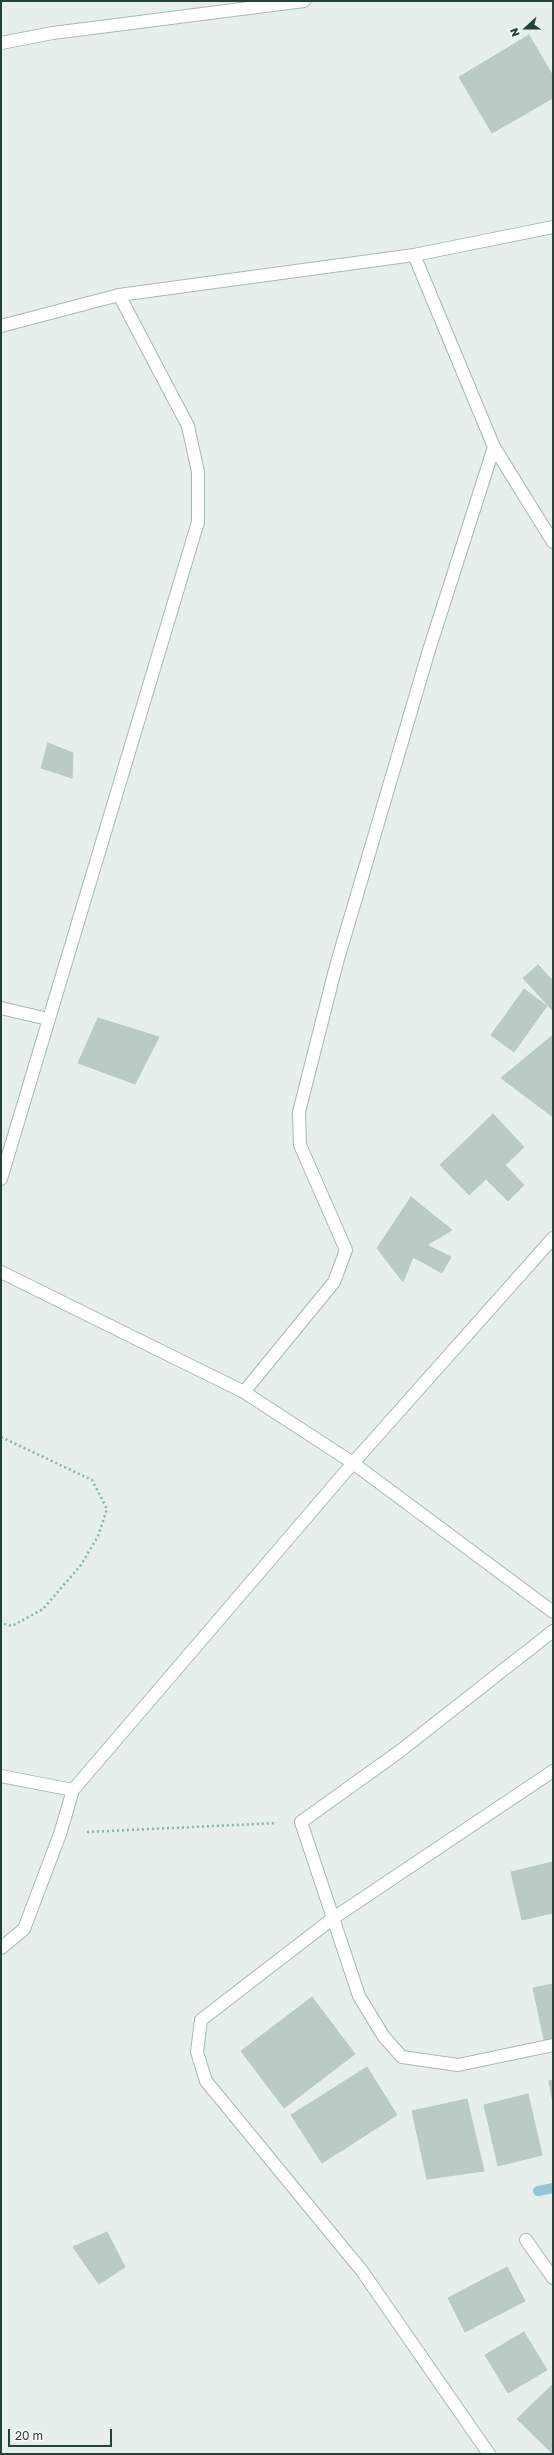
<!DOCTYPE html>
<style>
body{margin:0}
#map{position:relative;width:554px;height:2455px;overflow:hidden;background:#e6efeb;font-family:"Golos Text",sans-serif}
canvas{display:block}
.frame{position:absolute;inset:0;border:2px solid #24423a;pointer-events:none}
.north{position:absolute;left:506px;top:8px;width:40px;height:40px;-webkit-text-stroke:3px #f7fbf9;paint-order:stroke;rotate:249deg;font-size:11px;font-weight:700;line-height:16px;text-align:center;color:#24423a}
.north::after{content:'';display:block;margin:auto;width:14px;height:18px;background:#24423a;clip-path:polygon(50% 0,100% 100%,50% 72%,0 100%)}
.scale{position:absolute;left:8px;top:2429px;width:104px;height:18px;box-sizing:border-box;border:2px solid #24423a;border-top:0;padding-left:5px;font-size:12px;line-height:14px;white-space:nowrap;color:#24423a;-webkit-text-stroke:3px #f7fbf9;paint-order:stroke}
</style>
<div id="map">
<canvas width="554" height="2455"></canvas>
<div class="frame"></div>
<div class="north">N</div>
<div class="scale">20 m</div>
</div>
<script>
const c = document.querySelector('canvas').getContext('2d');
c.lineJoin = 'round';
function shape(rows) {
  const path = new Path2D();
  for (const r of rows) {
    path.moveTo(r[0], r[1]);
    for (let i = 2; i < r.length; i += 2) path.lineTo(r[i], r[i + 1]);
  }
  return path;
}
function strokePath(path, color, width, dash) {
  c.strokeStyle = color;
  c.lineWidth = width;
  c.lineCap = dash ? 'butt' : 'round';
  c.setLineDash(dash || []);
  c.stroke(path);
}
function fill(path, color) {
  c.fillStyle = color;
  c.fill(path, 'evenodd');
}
const stream = shape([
 [538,2191,553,2188]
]);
const building = shape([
 [529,35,553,76,553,98,492,133,459,77,529,35],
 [48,743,73,753,72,778,41,768,48,743],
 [538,965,553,981,553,1011,523,978,538,965],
 [524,989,547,1006,514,1052,491,1035,524,989],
 [98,1018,159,1037,135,1084,78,1063,98,1018],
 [553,1035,553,1117,501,1078,553,1035],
 [493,1114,524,1147,505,1165,524,1185,508,1201,486,1179,469,1195,440,1165,493,1114],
 [411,1197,452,1230,427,1245,451,1257,442,1273,413,1257,403,1282,377,1248,411,1197],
 [553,1862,553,1913,522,1920,511,1872,553,1862],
 [553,1984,553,2042,545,2044,533,1988,553,1984],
 [312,1997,355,2054,284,2108,241,2051,312,1997],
 [367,2067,397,2115,322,2163,291,2115,367,2067],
 [553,2080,553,2104,549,2081,553,2080],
 [528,2094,542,2155,498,2166,484,2105,528,2094],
 [467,2099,484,2171,427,2179,412,2111,467,2099],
 [107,2232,125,2267,99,2284,73,2247,107,2232],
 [507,2267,525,2301,465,2332,448,2298,507,2267],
 [524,2332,547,2370,508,2393,485,2355,524,2332],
 [553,2384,553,2451,552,2453,517,2419,553,2384]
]);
const path = shape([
 [1,1437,92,1480,107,1509,98,1536,81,1565,43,1609,12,1626,1,1623],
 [87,1832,277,1823]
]);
const street = shape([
 [1,43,53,33,304,1],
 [414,255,494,447,553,542],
 [1,326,119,295,414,255,553,227],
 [1,1008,48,1019],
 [1,1179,198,522,198,472,188,426,119,295],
 [1,1272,244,1392,353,1463,553,1612],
 [244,1392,334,1282,346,1250,300,1145,299,1112,336,966,429,650,494,447],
 [553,1631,400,1751,301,1822,359,1996,384,2037,402,2057,458,2065,553,2045],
 [1,1776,73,1790],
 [1,1948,24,1929,60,1834,73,1790,353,1463,553,1238],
 [526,2240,553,2278],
 [489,2454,362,2271,206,2081,197,2052,201,2020,332,1919,553,1771]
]);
strokePath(stream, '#8ec9d4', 10);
fill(building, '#bbcac4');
strokePath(building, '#b8c9c2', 1);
strokePath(street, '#a8b8b2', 14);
strokePath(path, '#86b3a5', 2.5, [2, 3]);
strokePath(street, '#fff', 12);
</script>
